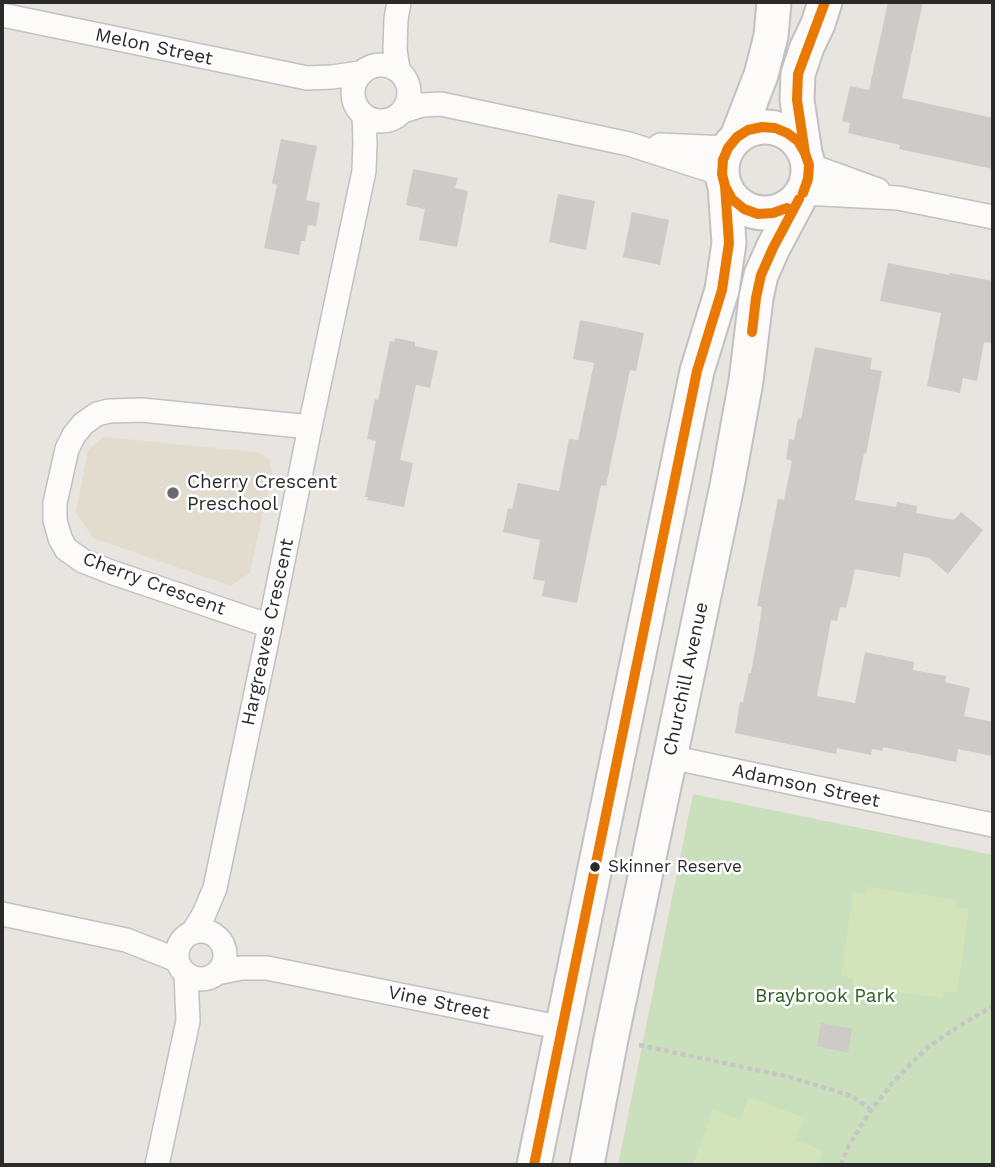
<!DOCTYPE html>
<style>
body{margin:0}
#map{position:relative;width:995px;height:1167px;overflow:hidden;background:#e8e4e0;font-family:"Work Sans",sans-serif}
canvas{display:block}
.frame{position:absolute;inset:0;border:4px solid #2a2a2a;pointer-events:none}
</style>
<div id="map">
<canvas width="995" height="1167"></canvas>
<div class="frame"></div>
</div>
<script>
const c = document.querySelector('canvas').getContext('2d');
c.lineJoin = 'round';
function fill(path, color) {
  c.fillStyle = color;
  c.fill(path, 'evenodd');
}
function shape(rows) {
  const path = new Path2D();
  for (const r of rows) {
    if (r.length === 3) {
      path.moveTo(r[0] + r[2], r[1]);
      path.arc(r[0], r[1], r[2], 0, 2 * Math.PI);
      continue;
    }
    path.moveTo(r[0], r[1]);
    for (let i = 2; i < r.length; i += 2) path.lineTo(r[i], r[i + 1]);
  }
  return path;
}
function strokePath(path, color, width, dash) {
  c.strokeStyle = color;
  c.lineWidth = width;
  c.lineCap = dash ? 'butt' : 'round';
  c.setLineDash(dash || []);
  c.stroke(path);
}
function drawText(font, color, halo, rows, align = 'center') {
  c.font = font + ' "Work Sans",sans-serif';
  c.lineWidth = 5;
  c.setLineDash([]);
  c.textBaseline = 'middle';
  c.strokeStyle = halo;
  c.fillStyle = color;
  for (const [text, x, y, turn = 0] of rows) {
    c.save();
    c.translate(x, y);
    c.rotate((+turn || 0) * Math.PI / 180);
    c.textAlign = isNaN(turn) ? turn : align;
    if (halo) c.strokeText(text, 0, 0);
    c.fillText(text, 0, 0);
    c.restore();
  }
}
const education = shape([
 [104,437,256,452,265,456,270,461,272,473,250,573,231,586,93,538,76,512,88,450]
]);
const green = shape([
 [693,794,993,855,993,1165,618,1165]
]);
const pitch = shape([
 [867,887,957,900,956,907,969,909,957,993,944,991,943,998,853,985,853,978,841,976,853,892,866,894],
 [749,1097,804,1118,795,1140,823,1151,818,1165,693,1165,713,1110,740,1120]
]);
const building = shape([
 [888,2,923,2,902,98,993,118,993,169,899,149,900,145,848,133,850,123,842,121,850,86,869,90],
 [281,139,317,146,306,200,320,203,316,226,308,225,305,241,301,241,299,255,264,248,277,185,272,183],
 [413,169,458,178,455,188,468,191,457,247,419,240,425,209,406,205],
 [558,194,595,201,586,250,549,242],
 [632,212,669,220,660,265,623,257],
 [888,263,949,275,950,273,993,281,993,343,984,342,977,381,963,378,960,393,927,386,941,313,880,301],
 [580,320,644,333,636,371,630,370,606,486,601,485,577,603,542,596,545,581,533,579,540,540,503,532,508,508,512,509,518,483,559,491,569,439,578,440,594,363,573,359],
 [395,338,415,342,415,346,438,351,430,388,416,385,400,460,413,463,404,507,367,500,368,497,365,497,376,441,367,439,375,399,378,400,390,341,394,342],
 [815,347,872,358,870,369,882,371,866,454,864,453,855,500,896,507,897,502,917,506,916,513,954,520,961,512,983,530,948,574,929,558,904,553,900,577,855,569,846,608,840,607,837,621,831,620,817,696,855,703,865,652,914,662,913,670,946,676,945,682,970,688,964,716,993,722,993,756,958,749,956,762,883,747,882,751,872,749,871,755,837,748,836,754,735,733,740,702,743,702,749,673,751,673,758,634,762,607,757,606,778,499,784,500,792,461,786,459,789,439,794,440,798,418,801,419],
 [821,1023,852,1029,848,1053,817,1046]
]);
const path = shape([
 [639,1045,790,1077,852,1096,871,1110],
 [841,1165,849,1145,871,1110,895,1080,928,1047,959,1026,993,1006]
]);
const minor = shape([
 [2,15,307,78,332,77,360,73],
 [381,93,28],
 [398,69,395,50,396,19,399,2],
 [403,111,422,105,441,104,629,144,722,174],
 [660,145,728,148],
 [809,165,878,190],
 [803,193,898,198,993,217],
 [270,626,111,572,83,561,66,549,60,538,55,520,55,503,67,449,74,435,83,424,97,414,109,411,142,410,310,427],
 [670,757,993,825],
 [2,914,126,940,177,960],
 [201,955,24],
 [193,932,204,914,215,888,270,626,310,427,364,171,365,142,364,116],
 [217,973,241,968,267,968,563,1028],
 [157,1165,188,1021,186,974]
]);
const secondary = shape([
 [765,170,43],
 [737,137,761,75,771,36,774,2],
 [805,153,797,100,798,74,807,47,818,24,825,2],
 [534,1165,697,371,722,290,729,243,725,186],
 [587,1165,611,1039,727,486,746,381,756,298,761,275,773,248,799,199]
]);
const bus1 = shape([
 [805,153,797,100,798,74,825,2],
 [787,208,773,213,758,214,744,209,732,199,725,186,722,174,723,160,728,148,737,137,748,130,762,127,775,128,787,133,798,141,805,153,809,165,808,179,803,193],
 [752,332,756,298,761,275,773,248,799,199],
 [534,1165,697,371,722,290,729,243,725,186]
]);
const markers = [
 [173,493,7,"#6c6b6a"],
 [595,867,6,"#2a2a2a"]
];
const busNames = [
 ["Skinner Reserve",608,867]
];
const streetNames = [
 ["Melon Street",154,47,12],
 ["Cherry Crescent",154,584,20],
 ["Hargreaves Crescent",268,632,-78],
 ["Churchill Avenue",686,679,-78],
 ["Adamson Street",806,786,12],
 ["Vine Street",439,1003,12]
];
const poiNames = [
 ["Cherry Crescent",187,482],
 ["Preschool",187,504]
];
const parkNames = [
 ["Braybrook Park",825,996]
];
fill(education, '#e2dccf');
fill(green, '#cae0bc');
fill(pitch, '#d4e4ba');
fill(building, '#cdcac7');
strokePath(minor, '#c2c1c1', 26);
strokePath(secondary, '#c2c1c1', 37);
strokePath(path, '#c6c6c5', 4.5, [5, 3.5]);
strokePath(minor, '#fcfbfa', 23);
strokePath(secondary, '#fcfbfa', 33);
strokePath(bus1, '#ea7904', 10);
for (const [x, y, r, color] of markers) {
  const dot = new Path2D();
  dot.arc(x, y, r, 0, 2 * Math.PI);
  c.fillStyle = color;
  c.fill(dot);
  strokePath(dot, '#fff', 2.5);
}
drawText('17px', '#2a2a2a', '#fff', busNames, 'left');
drawText('19px', '#2a2a2a', '#fff', streetNames);
drawText('19px', '#2a2a2a', '#fff', poiNames, 'left');
drawText('19px', '#2c6120', '#fff', parkNames);
</script>
